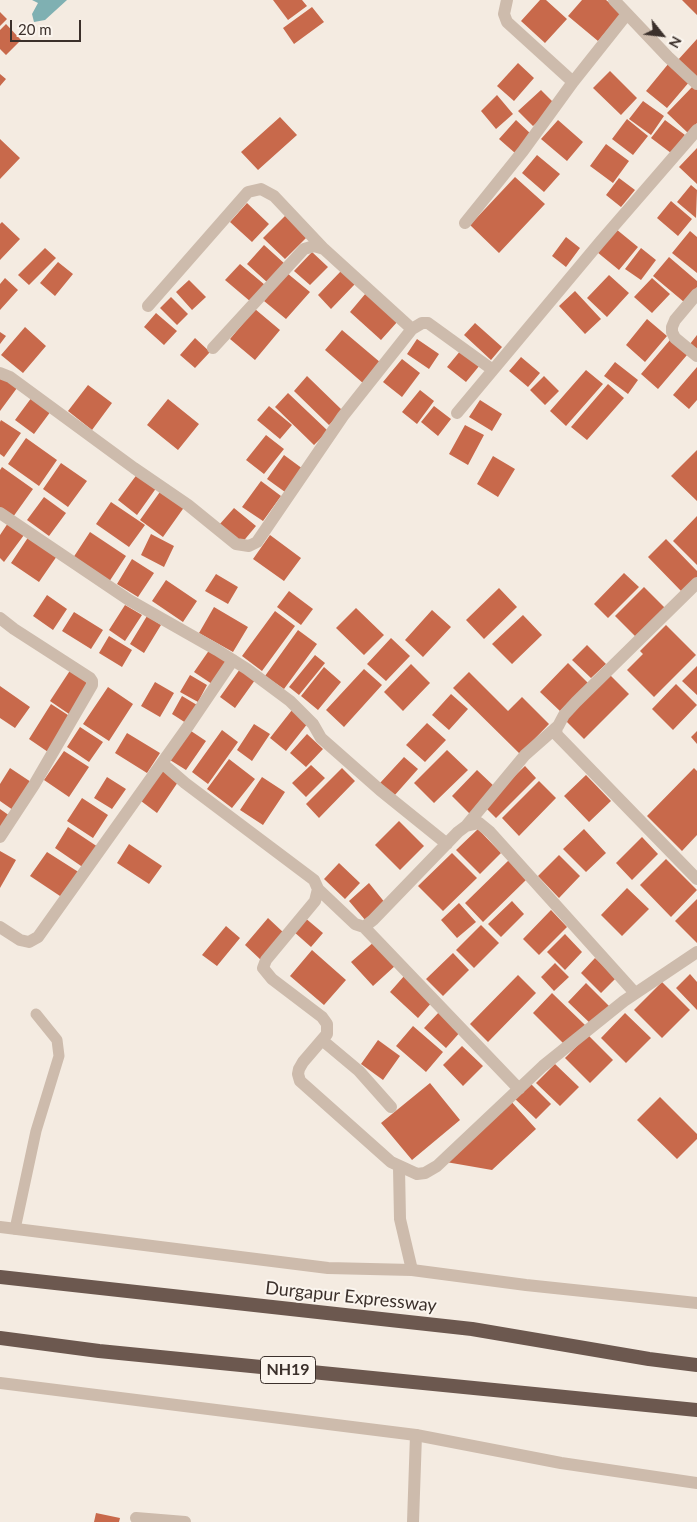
<!DOCTYPE html>
<style>
body{margin:0}
#map{position:relative;width:697px;height:1522px;overflow:hidden;background:#f4ebe1;font-family:Lato,sans-serif}
canvas{display:block}
.north{position:absolute;left:637px;top:10px;width:50px;height:50px;-webkit-text-stroke:4px #fbf5ee;paint-order:stroke;rotate:119deg;font-size:14px;font-weight:700;line-height:20px;text-align:center;color:#3b302b}
.north::after{content:'';display:block;margin:auto;width:18px;height:22px;background:#3b302b;clip-path:polygon(50% 0,100% 100%,50% 72%,0 100%)}
.scale{position:absolute;left:10px;top:20px;width:71px;height:22px;box-sizing:border-box;border:2px solid #3b302b;border-top:0;padding-left:6px;font-size:15px;line-height:18px;white-space:nowrap;color:#3b302b;-webkit-text-stroke:4px #fbf5ee;paint-order:stroke}
</style>
<div id="map">
<canvas width="697" height="1522"></canvas>
<div class="north">N</div>
<div class="scale">20 m</div>
</div>
<script>
const c = document.querySelector('canvas').getContext('2d');
c.lineJoin = 'round';
function fill(path, color) {
  c.fillStyle = color;
  c.fill(path, 'evenodd');
}
function shape(rows) {
  const path = new Path2D();
  for (const r of rows) {
    path.moveTo(r[0], r[1]);
    for (let i = 2; i < r.length; i += 2) path.lineTo(r[i], r[i + 1]);
  }
  return path;
}
function strokePath(path, color, width, dash) {
  c.strokeStyle = color;
  c.lineWidth = width;
  c.lineCap = dash ? 'butt' : 'round';
  c.setLineDash(dash || []);
  c.stroke(path);
}
function drawText(font, color, halo, rows, align = 'center') {
  c.font = font + ' Lato,sans-serif';
  c.lineWidth = 4;
  c.setLineDash([]);
  c.textBaseline = 'middle';
  c.strokeStyle = halo;
  c.fillStyle = color;
  for (const [text, x, y, turn = 0] of rows) {
    c.save();
    c.translate(x, y);
    c.rotate((+turn || 0) * Math.PI / 180);
    c.textAlign = isNaN(turn) ? turn : align;
    if (halo) c.strokeText(text, 0, 0);
    c.fillText(text, 0, 0);
    c.restore();
  }
}
const water = shape([
 [32,0,67,0,45,20,34,22,32,14,38,3]
]);
const building = shape([
 [273,0,302,0,307,6,288,20],
 [540,0,546,0,567,19,545,43,521,21],
 [582,0,606,0,622,13,598,41,568,16],
 [682,0,697,0,697,15],
 [312,7,324,22,294,44,283,28],
 [0,12,7,19,0,26],
 [6,24,21,40,6,55,0,49,0,30],
 [697,39,697,79,677,61],
 [518,63,534,78,514,101,497,86],
 [669,63,690,81,667,108,646,91],
 [610,71,637,98,621,115,593,88],
 [0,74,6,79,0,86],
 [694,85,697,88,697,123,688,133,667,113],
 [541,90,556,105,533,126,518,111],
 [497,95,513,114,496,129,481,111],
 [643,101,664,116,651,135,629,119],
 [280,117,297,135,258,170,241,152],
 [627,119,648,136,633,155,612,139],
 [516,120,532,135,515,153,499,139],
 [558,120,583,142,567,161,541,139],
 [665,120,685,135,671,153,651,138],
 [0,139,20,158,0,179],
 [606,144,629,161,613,183,590,166],
 [697,148,697,184,679,167],
 [537,155,560,174,544,192,522,173],
 [515,177,545,204,499,253,470,225],
 [619,178,635,190,621,207,606,195],
 [691,185,697,190,696,218,677,202],
 [671,201,692,219,678,236,657,218],
 [247,203,269,224,252,242,230,222],
 [287,214,309,235,285,259,263,238],
 [2,222,20,239,0,260,0,224],
 [616,229,638,247,619,270,597,252],
 [690,231,697,237,697,273,672,253],
 [566,237,580,248,566,267,552,256],
 [264,245,285,264,268,283,247,264],
 [45,248,56,258,29,285,18,275],
 [641,248,656,260,641,280,625,269],
 [312,252,328,267,310,285,294,271],
 [669,257,697,281,697,287,684,302,653,276],
 [58,262,73,274,55,296,40,283],
 [240,264,265,285,251,302,225,280],
 [341,271,355,284,331,309,318,295],
 [287,273,310,292,286,319,264,301],
 [609,275,629,293,607,317,587,298],
 [5,278,18,290,0,310,0,284],
 [652,278,670,294,652,313,634,297],
 [189,280,206,297,192,310,176,292],
 [575,291,601,319,585,334,559,306],
 [366,293,398,321,381,340,350,312],
 [171,297,188,314,177,325,160,308],
 [255,309,280,330,255,360,230,339],
 [156,313,177,331,164,345,144,327],
 [647,319,667,336,645,362,626,345],
 [475,323,502,347,491,360,464,335],
 [25,327,46,346,23,373,1,355],
 [342,330,381,363,364,384,325,350],
 [0,332,6,336,0,344],
 [697,335,697,349,690,344],
 [195,338,210,352,195,368,180,355],
 [417,339,439,354,429,369,407,354],
 [670,340,687,355,658,389,641,374],
 [461,350,480,365,466,382,447,367],
 [521,357,540,373,528,387,509,371],
 [402,359,420,373,402,397,383,382],
 [615,362,638,380,628,394,604,376],
 [697,367,697,400,689,409,673,395],
 [586,370,603,384,566,426,550,411],
 [0,375,17,388,0,411],
 [307,376,343,411,329,425,294,391],
 [544,376,559,391,545,405,530,390],
 [608,384,624,398,587,440,571,427],
 [88,385,112,403,92,430,68,411],
 [420,390,434,401,417,424,402,412],
 [288,393,328,431,314,445,275,407],
 [32,397,51,411,34,434,15,420],
 [168,399,199,424,178,450,147,425],
 [480,400,502,414,492,431,469,417],
 [269,406,292,425,280,439,257,420],
 [434,406,451,419,438,436,421,422],
 [1,420,21,433,4,457,0,454,0,422],
 [465,425,484,435,468,465,449,454],
 [266,435,284,449,264,474,246,460],
 [26,438,57,460,39,486,8,464],
 [697,450,697,501,671,476],
 [284,455,303,469,285,492,267,479],
 [493,456,515,469,498,497,477,484],
 [61,463,87,481,68,507,43,489],
 [2,467,33,489,13,517,0,508,0,470],
 [138,473,157,487,137,515,118,500],
 [261,481,281,496,263,521,242,507],
 [162,489,185,506,163,537,140,520],
 [44,497,66,513,49,536,27,520],
 [111,502,145,525,129,547,96,524],
 [234,508,256,526,241,544,219,525],
 [697,516,697,565,673,541],
 [8,523,24,535,4,562,0,558,0,535],
 [90,532,126,556,109,582,73,558],
 [151,534,174,546,164,567,141,555],
 [270,535,301,558,284,581,253,559],
 [29,536,57,556,39,582,11,563],
 [666,539,697,571,697,577,682,592,648,557],
 [132,559,154,573,138,597,117,584],
 [624,573,639,587,608,618,594,604],
 [216,574,238,587,228,604,205,591],
 [166,580,197,601,183,622,152,601],
 [644,587,665,608,636,637,615,616],
 [499,588,517,607,484,639,466,620],
 [289,591,313,609,301,625,277,607],
 [47,595,67,609,53,630,33,616],
 [125,605,142,615,125,641,109,630],
 [214,607,248,627,233,652,199,633],
 [356,608,384,635,364,655,336,628],
 [432,610,451,627,423,657,405,640],
 [275,611,295,626,262,671,242,656],
 [74,612,103,630,91,649,62,631],
 [523,615,542,635,512,664,492,644],
 [147,616,161,625,144,653,130,644],
 [666,625,696,655,670,681,653,663,670,681,654,697,627,670,643,654,640,651],
 [298,630,317,644,284,689,265,676],
 [109,636,132,650,122,667,99,653],
 [391,638,410,656,386,681,367,664],
 [587,645,606,664,591,678,572,660],
 [210,649,227,662,212,684,194,672],
 [315,655,325,663,299,695,289,687],
 [568,663,588,683,560,711,540,692],
 [411,664,430,683,403,711,384,692],
 [697,666,697,695,682,681],
 [324,667,341,682,318,710,301,696],
 [71,669,91,681,69,714,50,701],
 [240,669,255,680,235,708,220,697],
 [364,669,382,685,344,727,326,710],
 [469,672,508,711,522,697,549,724,520,754,453,688],
 [190,675,207,685,198,702,180,692],
 [610,675,629,694,584,739,565,720],
 [155,682,174,693,160,717,141,706],
 [676,684,697,705,673,730,652,709],
 [0,686,30,707,15,728,0,718],
 [108,687,133,704,109,741,83,724],
 [451,694,468,709,449,730,432,715],
 [182,696,197,705,186,723,172,714],
 [51,704,71,717,48,752,29,739],
 [292,710,308,723,286,751,270,738],
 [427,723,446,740,425,762,406,745],
 [254,724,270,734,252,761,237,750],
 [80,727,103,742,89,762,67,747],
 [222,730,238,742,208,784,192,772],
 [191,731,206,741,186,770,170,760],
 [697,731,697,744,691,737],
 [127,733,160,753,147,773,115,753],
 [307,734,323,749,306,767,290,753],
 [447,750,468,770,434,803,414,783],
 [64,751,89,767,69,797,44,780],
 [404,757,418,769,394,796,380,783],
 [229,759,255,779,232,808,207,789],
 [311,765,325,778,306,797,292,783],
 [525,766,536,778,496,818,484,806],
 [10,768,31,782,13,810,0,801,0,784],
 [342,768,355,781,319,818,306,804],
 [694,768,697,771,697,835,682,851,647,816],
 [162,770,178,782,157,813,141,801],
 [477,770,496,788,470,814,452,796],
 [586,775,611,801,589,822,564,796],
 [107,777,126,789,112,809,94,798],
 [262,777,285,792,263,825,240,810],
 [539,781,556,798,519,836,502,818],
 [82,798,108,815,93,838,67,821],
 [0,809,10,816,0,831],
 [399,821,424,846,400,870,375,845],
 [68,827,98,847,84,868,55,848],
 [478,829,501,853,480,874,456,850],
 [584,829,606,853,586,872,563,849],
 [642,837,658,854,632,880,616,863],
 [129,844,162,866,149,884,117,863],
 [0,851,16,860,0,888],
 [47,852,80,873,63,898,30,876],
 [452,853,477,878,443,911,418,886],
 [559,855,580,876,559,898,538,876],
 [666,859,697,890,671,917,640,885],
 [509,860,527,879,483,922,465,903],
 [339,863,360,883,345,899,324,879],
 [369,883,386,904,366,921,349,901],
 [627,888,649,909,622,936,601,915],
 [697,899,697,943,675,921],
 [512,901,524,914,501,937,488,924],
 [459,903,476,922,457,938,441,920],
 [551,910,567,927,539,955,523,939],
 [304,917,323,933,311,947,293,931],
 [268,918,285,934,261,960,245,945],
 [481,925,499,943,474,968,456,950],
 [226,926,240,938,217,966,202,955],
 [565,934,582,952,565,970,547,952],
 [375,941,396,965,373,986,351,962],
 [312,950,346,980,324,1005,290,976],
 [453,953,469,970,443,996,426,979],
 [595,958,616,978,601,993,581,973],
 [555,963,569,977,554,991,541,977],
 [690,974,697,982,697,1010,676,988],
 [405,975,433,1001,418,1018,390,992],
 [518,975,536,993,488,1042,470,1024],
 [662,982,690,1010,662,1038,634,1010],
 [586,983,610,1007,592,1025,568,1002],
 [552,993,585,1025,565,1045,533,1013],
 [440,1011,462,1030,446,1048,424,1028],
 [625,1013,651,1038,626,1063,601,1038],
 [413,1026,443,1052,426,1072,396,1046],
 [588,1035,613,1060,590,1083,565,1058],
 [378,1040,400,1056,383,1080,361,1064],
 [462,1046,483,1066,463,1086,443,1065],
 [555,1064,579,1087,560,1106,536,1083],
 [528,1081,551,1104,536,1119,513,1097],
 [430,1083,460,1120,412,1160,381,1123],
 [660,1097,697,1134,697,1139,677,1159,637,1120],
 [509,1099,536,1129,492,1170,446,1162],
 [96,1513,120,1518,119,1522,94,1522]
]);
const service = shape([
 [15,1229,36,1131,59,1056,57,1040,36,1014]
]);
const minor = shape([
 [507,0,504,14,507,22,573,82],
 [614,0,668,57,697,84],
 [465,223,523,151,573,82,627,14],
 [697,294,675,320,672,327,672,332,675,338,697,356],
 [148,306,248,192,261,189,274,196,324,249],
 [213,348,304,249,314,246,324,249,412,329],
 [0,373,10,377,134,468,188,505,236,544,249,546,257,542,343,416,412,329,422,323,428,323,493,370],
 [457,413,600,242,697,130],
 [0,513,129,600,217,650,247,669,290,701,313,724,321,738,380,790,447,844],
 [697,583,576,702,564,715,556,730,557,735,697,879],
 [0,618,14,629,90,678,92,681,92,685,34,785,0,837],
 [162,763,185,783,314,880,318,889,315,901,266,960,263,968,272,979,322,1017,327,1024,327,1034,303,1062,299,1069,298,1074,300,1081,391,1162,417,1174,425,1173,437,1166,543,1066,624,1001,697,952],
 [466,826,525,755,558,726],
 [318,889,355,924,364,927,373,920,458,832,466,826,479,823,490,832,635,993],
 [0,927,20,940,29,942,38,937,189,725,233,660],
 [364,927,519,1089],
 [322,1040,359,1071,391,1107],
 [399,1168,400,1219,412,1270],
 [136,1518,185,1522],
 [413,1522,416,1435]
]);
const tertiary = shape([
 [0,1227,328,1268,412,1270,526,1285,697,1303],
 [0,1383,416,1435,561,1463,697,1483]
]);
const trunk = shape([
 [0,1277,472,1329,649,1359,697,1365],
 [0,1338,99,1351,697,1410]
]);
const shields = [
 [288,1370,55]
];
const shieldNames = [
 ["NH19",288,1370]
];
const streetNames = [
 ["Durgapur Expressway",351,1297,6]
];
fill(water, '#7fb0b2');
fill(building, '#c8694b');
strokePath(service, '#cdbbac', 11);
strokePath(minor, '#cdbbac', 12);
strokePath(tertiary, '#cdbbac', 12);
strokePath(trunk, '#6c584f', 14);
for (const [x, y, w] of shields) {
  const box = new Path2D();
  box.roundRect(x - w / 2, y - 13.5, w, 27, 4);
  c.fillStyle = '#fbf5ee';
  c.fill(box);
  strokePath(box, '#3b302b', 1);
}
drawText('bold 16px', '#3b302b', null, shieldNames);
drawText('18px', '#3b302b', '#fbf5ee', streetNames);
</script>
